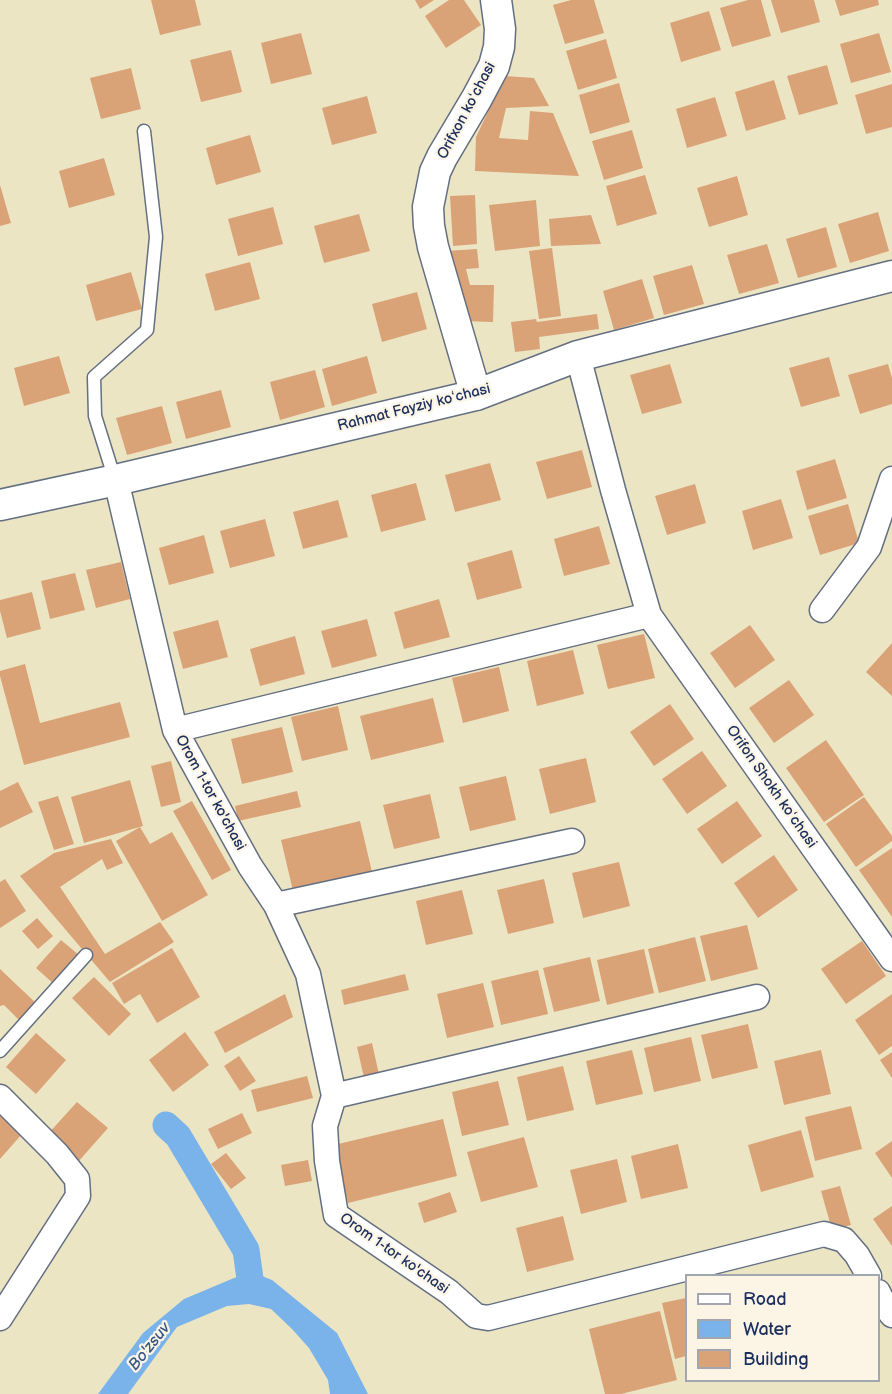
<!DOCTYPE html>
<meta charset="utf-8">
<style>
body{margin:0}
#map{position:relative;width:892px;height:1394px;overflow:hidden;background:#ece5c4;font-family:"Balsamiq Sans",sans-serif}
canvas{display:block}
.legend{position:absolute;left:685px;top:1274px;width:195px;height:108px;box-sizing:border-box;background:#fcf5e5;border:2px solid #a2a6af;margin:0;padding:8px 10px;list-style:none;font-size:18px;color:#1b2f5e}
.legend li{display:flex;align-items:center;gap:12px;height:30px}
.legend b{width:30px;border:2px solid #a2a6af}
</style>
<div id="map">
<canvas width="892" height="1394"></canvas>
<ul class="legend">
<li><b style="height:8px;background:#fff"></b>Road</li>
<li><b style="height:16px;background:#79b3ea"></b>Water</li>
<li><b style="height:16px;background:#daa277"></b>Building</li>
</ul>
</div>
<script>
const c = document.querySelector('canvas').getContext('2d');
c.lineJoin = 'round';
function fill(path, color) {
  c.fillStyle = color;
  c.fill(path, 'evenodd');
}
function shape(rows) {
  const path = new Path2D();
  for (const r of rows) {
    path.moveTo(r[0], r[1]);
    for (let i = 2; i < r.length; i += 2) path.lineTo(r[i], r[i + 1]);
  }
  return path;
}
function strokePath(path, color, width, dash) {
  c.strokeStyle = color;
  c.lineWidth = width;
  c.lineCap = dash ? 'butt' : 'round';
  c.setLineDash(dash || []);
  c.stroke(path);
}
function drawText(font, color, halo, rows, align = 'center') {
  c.font = font + ' "Balsamiq Sans",sans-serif';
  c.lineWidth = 4.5;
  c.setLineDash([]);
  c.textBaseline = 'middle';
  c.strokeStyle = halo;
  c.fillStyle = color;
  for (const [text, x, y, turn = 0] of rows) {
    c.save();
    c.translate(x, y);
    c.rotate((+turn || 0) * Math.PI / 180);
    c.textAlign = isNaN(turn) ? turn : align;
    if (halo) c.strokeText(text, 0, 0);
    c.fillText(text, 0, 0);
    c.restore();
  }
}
const water = shape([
 [254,1273,272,1280,337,1333,368,1394,330,1394,328,1380,309,1348,292,1329,271,1309,249,1304,227,1306,177,1327,128,1394,98,1394,143,1333,184,1299,234,1278]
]);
const canal = shape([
 [166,1125,178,1136,246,1250,251,1286]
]);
const building = shape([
 [151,0,195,0,201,25,160,35],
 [415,0,434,0,420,9],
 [449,0,464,0,481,25,446,48,425,16],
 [571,0,594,0,604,33,565,44,553,5],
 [748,0,761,0,771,36,732,47,720,8],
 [771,0,814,0,820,22,781,33],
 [835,0,878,0,879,5,840,16],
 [709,11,721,50,681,62,670,23],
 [301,33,312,74,271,84,261,43],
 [879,33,891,72,851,83,840,44],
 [606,39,617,78,578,90,566,51],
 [231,50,242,92,201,102,190,60],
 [827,65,838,104,799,115,787,76],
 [131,68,141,109,101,119,90,78],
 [505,76,534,78,549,106,506,108,499,138,528,140,530,111,553,113,579,176,475,171,476,137],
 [774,80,786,119,746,131,735,92],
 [619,83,630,122,590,134,579,95],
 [892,84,892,127,866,134,855,95],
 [367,96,377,133,332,145,322,108],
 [715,97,727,136,687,148,676,109],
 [632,130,643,168,604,180,592,141],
 [250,135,261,172,216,185,206,148],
 [104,158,115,195,69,208,59,171],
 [645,175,657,214,617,226,606,186],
 [737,176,748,215,709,227,697,188],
 [0,185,11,223,0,226],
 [475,195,477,244,453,246,450,196],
 [536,200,540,246,495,251,489,205],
 [273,207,283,244,238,256,228,219],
 [878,212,889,251,850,263,838,224],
 [359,214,370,251,324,263,314,226],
 [591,215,601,244,551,246,549,219],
 [826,227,837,267,798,278,786,239],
 [767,244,779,283,739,294,727,255],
 [552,248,561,316,539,319,529,251],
 [477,249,479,268,466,269,470,285,494,285,493,322,462,321,446,251],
 [250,262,260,299,215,311,205,274],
 [692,265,704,304,664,315,653,276],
 [131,272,142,309,96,321,86,285],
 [642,279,654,318,614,330,603,291],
 [417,292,427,329,382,342,372,304],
 [597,314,599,329,539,337,540,349,515,352,511,322,536,319,537,322],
 [59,356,70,393,24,406,14,368],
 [367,356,377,393,332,406,322,369],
 [829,357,840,396,801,407,789,368],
 [670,364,682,403,642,414,630,375],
 [888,364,892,378,892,404,860,414,848,375],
 [315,370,325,407,280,420,270,382],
 [221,390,231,427,186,439,176,402],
 [162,406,172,443,127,455,116,418],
 [582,450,592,487,547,499,536,462],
 [835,459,847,498,807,510,796,471],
 [490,463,501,500,455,512,445,475],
 [416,483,426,520,381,532,371,495],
 [695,484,706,523,667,535,655,496],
 [781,499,793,538,753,550,742,511],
 [338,500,348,537,303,549,293,512],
 [848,504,859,543,820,555,808,516],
 [265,519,275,556,230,568,220,531],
 [599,526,610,564,564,576,554,539],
 [204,535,214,573,169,585,159,548],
 [512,550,522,588,477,600,467,563],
 [121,562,130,599,96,608,86,570],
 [75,573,85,610,50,619,41,581],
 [32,592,41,629,7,638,0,611,0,600],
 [439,599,450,637,404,649,394,612],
 [367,619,377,656,332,668,321,631],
 [218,620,228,657,183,669,173,632],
 [750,625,775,660,735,688,710,653],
 [644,634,655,678,608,689,597,645],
 [295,636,305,674,260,686,250,649],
 [892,643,892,696,866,672],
 [573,650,584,694,537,706,527,661],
 [25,664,40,723,120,702,130,737,24,765,0,676,0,671],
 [499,667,509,711,463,723,452,678],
 [789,680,814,715,774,743,749,708],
 [433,698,444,742,371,760,360,716],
 [670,704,694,739,654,766,630,732],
 [338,706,348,750,302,761,291,717],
 [282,727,293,772,242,784,231,739],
 [826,740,864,795,824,822,786,768],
 [702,751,727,786,687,814,662,779],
 [586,758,596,802,550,814,539,769],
 [171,761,181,802,161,807,151,766],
 [506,776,516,820,470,831,459,787],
 [130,780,143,826,84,843,71,797],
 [18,782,33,812,0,828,0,791],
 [297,791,301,807,238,821,235,806],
 [430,794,440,838,394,849,383,805],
 [58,796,74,844,54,850,38,802],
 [864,797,892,836,892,841,856,867,826,824],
 [192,801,231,870,212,880,173,811],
 [737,801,762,836,722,864,697,829],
 [360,821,373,876,294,895,281,840],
 [140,827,150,844,172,832,208,895,162,921,116,841],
 [111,839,123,863,107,870,102,859,60,887,105,954,160,922,174,942,110,982,20,876,54,853],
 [892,848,892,917,859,870],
 [774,855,798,890,758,918,734,883],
 [619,862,630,906,583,918,572,873],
 [5,879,26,911,0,928,0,882],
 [544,879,554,923,508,934,497,890],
 [462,890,473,934,426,945,416,901],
 [37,918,53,936,38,949,22,931],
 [747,925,758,969,711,981,700,936],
 [695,937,706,981,659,993,648,949],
 [61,940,80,956,55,985,36,968],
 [862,941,886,976,846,1004,821,969],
 [172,948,200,997,157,1023,140,994,124,1004,112,983],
 [644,949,654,993,607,1005,597,960],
 [590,957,600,1001,554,1012,543,968],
 [0,969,39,1006,22,1023,4,1005,0,1006],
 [538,970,548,1014,501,1025,491,981],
 [405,974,409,990,344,1005,341,990],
 [94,977,131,1014,109,1036,72,998],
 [483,983,494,1027,447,1038,437,994],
 [285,994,293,1017,225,1053,214,1032],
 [892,994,892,1046,879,1055,855,1020],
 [748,1024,758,1068,712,1079,701,1035],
 [185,1032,209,1065,173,1092,149,1060],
 [36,1033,66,1060,36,1094,6,1067],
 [691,1037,701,1081,654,1092,644,1048],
 [372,1043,380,1079,365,1082,357,1047],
 [632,1050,643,1094,596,1105,586,1061],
 [821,1050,831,1094,784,1105,774,1061],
 [892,1052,892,1078,880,1060],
 [239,1056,256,1081,240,1091,224,1066],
 [563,1066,574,1110,527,1121,517,1077],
 [307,1076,313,1098,257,1112,251,1090],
 [498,1081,509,1125,462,1136,452,1092],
 [77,1102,108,1128,78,1162,47,1135],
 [851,1106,862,1149,815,1161,805,1117],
 [242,1113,252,1133,218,1149,208,1129],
 [0,1114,22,1134,0,1159],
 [443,1119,457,1176,348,1203,334,1145],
 [801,1130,814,1177,761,1192,748,1145],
 [524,1137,538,1187,481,1202,467,1152],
 [892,1141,892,1178,875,1153],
 [678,1144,688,1188,641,1199,631,1156],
 [226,1153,246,1178,231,1189,211,1164],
 [617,1159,627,1202,581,1214,570,1170],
 [308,1160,312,1181,285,1186,281,1165],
 [840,1186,851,1225,832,1230,821,1191],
 [450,1192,457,1212,424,1223,418,1203],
 [892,1206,892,1246,873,1219],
 [563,1216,574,1260,527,1272,516,1228],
 [686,1298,686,1356,675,1359,662,1303],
 [660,1311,677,1380,621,1394,605,1394,589,1329]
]);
const service = shape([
 [115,480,95,416,94,377,147,330,156,237,144,131],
 [0,1051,86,955]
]);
const minor = shape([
 [578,356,613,490,649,615,892,959],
 [116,480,175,730,250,866,276,905,308,974,334,1096,325,1126,327,1161,336,1215,449,1292,476,1316,488,1318,824,1234,844,1240,857,1255,869,1276],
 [822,610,869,547,892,479],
 [175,730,649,615],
 [276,905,572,841],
 [334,1096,757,997],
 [0,1097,57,1154,77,1179,78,1196,0,1318],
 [878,1292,885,1306,892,1315]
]);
const tertiary = shape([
 [476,395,433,247,429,226,428,207,435,172,442,157,477,98,494,66,499,47,500,29,496,0],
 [0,505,116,480,476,395,578,356,892,276]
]);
const streetNames = [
 ["Orifxon koʻchasi",467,111,-62],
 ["Rahmat Fayziy koʻchasi",414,408,-14],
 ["Orifon Shokh koʻchasi",771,787,55],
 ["Orom 1-tor ko'chasi",210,793,61],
 ["Orom 1-tor ko'chasi",394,1254,35]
];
const waterNames = [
 ["Bo'zsuv",150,1347,-51]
];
fill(water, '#79b3ea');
strokePath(canal, '#79b3ea', 27);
fill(building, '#daa277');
strokePath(service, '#646f82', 15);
strokePath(minor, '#646f82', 27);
strokePath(tertiary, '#646f82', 33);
strokePath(service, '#fff', 12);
strokePath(minor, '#fff', 24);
strokePath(tertiary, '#fff', 30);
drawText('15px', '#1b2f5e', '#fcf5e5', streetNames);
drawText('italic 16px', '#375788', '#fcf5e5', waterNames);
</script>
